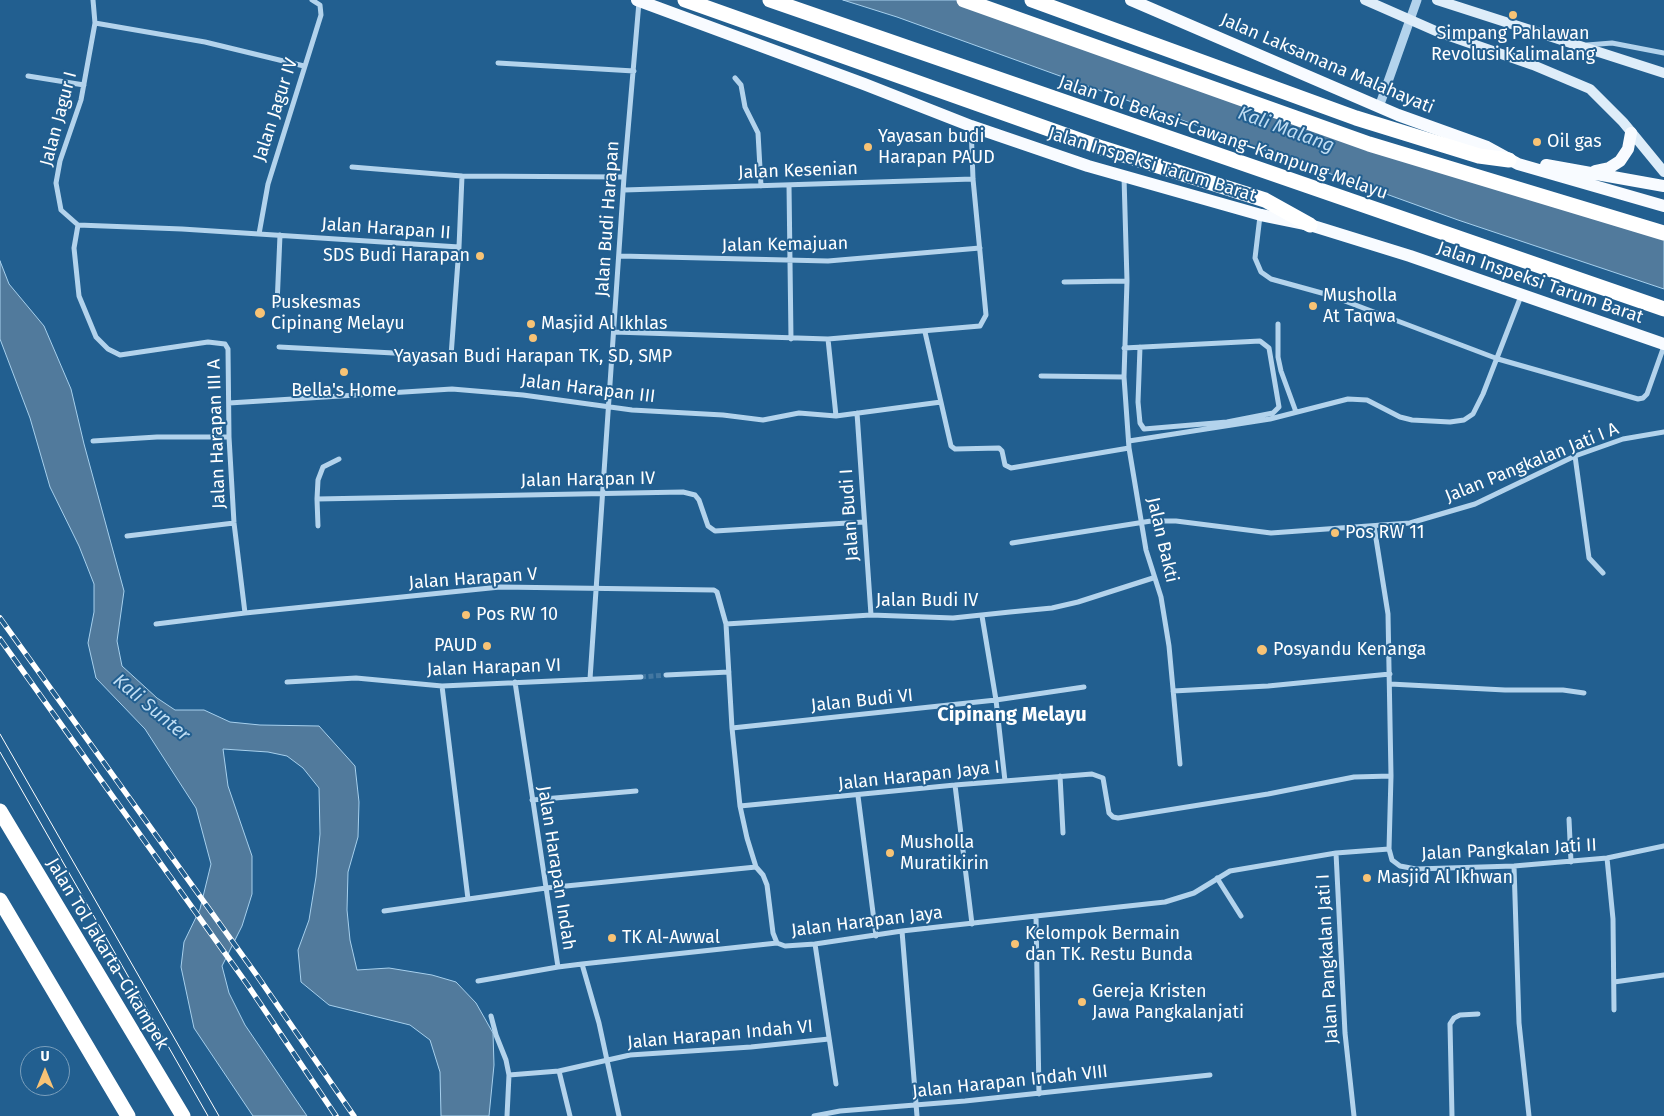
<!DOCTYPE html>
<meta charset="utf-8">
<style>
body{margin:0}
#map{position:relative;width:1664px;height:1116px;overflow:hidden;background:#225f90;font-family:"Fira Sans",sans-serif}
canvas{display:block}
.north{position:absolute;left:20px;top:1046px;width:50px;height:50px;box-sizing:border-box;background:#225f90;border:1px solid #7a9fbc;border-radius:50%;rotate:0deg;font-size:14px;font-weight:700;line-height:20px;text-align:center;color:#fff}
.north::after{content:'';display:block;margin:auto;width:18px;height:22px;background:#f8c375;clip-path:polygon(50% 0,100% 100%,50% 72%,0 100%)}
</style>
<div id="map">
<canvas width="1664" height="1116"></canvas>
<div class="north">U</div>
</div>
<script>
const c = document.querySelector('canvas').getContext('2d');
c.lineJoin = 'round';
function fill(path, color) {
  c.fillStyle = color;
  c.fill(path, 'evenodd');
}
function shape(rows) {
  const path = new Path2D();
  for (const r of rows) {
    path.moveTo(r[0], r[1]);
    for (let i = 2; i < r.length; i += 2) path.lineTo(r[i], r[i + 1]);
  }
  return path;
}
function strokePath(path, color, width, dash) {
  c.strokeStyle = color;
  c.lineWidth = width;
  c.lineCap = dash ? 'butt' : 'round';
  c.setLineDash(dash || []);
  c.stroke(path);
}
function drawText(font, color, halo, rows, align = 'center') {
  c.font = font + ' "Fira Sans",sans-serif';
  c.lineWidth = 4;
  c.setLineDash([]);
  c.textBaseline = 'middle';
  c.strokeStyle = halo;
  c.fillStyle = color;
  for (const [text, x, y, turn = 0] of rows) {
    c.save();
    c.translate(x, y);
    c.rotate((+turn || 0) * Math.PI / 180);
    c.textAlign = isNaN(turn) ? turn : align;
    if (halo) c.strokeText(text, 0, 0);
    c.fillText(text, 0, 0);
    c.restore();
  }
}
const water = shape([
 [843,0,961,0,1369,144,1664,233,1664,289,1458,220,897,17,843,0],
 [0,261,9,284,44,326,71,389,84,444,124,591,117,641,122,666,157,698,175,710,204,710,230,722,260,725,319,726,355,766,359,802,358,837,348,872,347,910,350,940,357,970,389,968,432,975,456,982,476,1003,493,1033,494,1065,489,1116,441,1116,440,1072,430,1040,410,1025,329,1005,301,982,298,950,309,920,316,877,320,834,319,788,303,768,287,756,268,752,223,749,228,786,252,856,252,894,242,926,222,966,229,993,245,1025,307,1116,253,1116,194,1028,181,967,184,942,200,909,211,864,196,808,145,729,96,678,88,643,94,612,94,584,79,546,50,487,30,418,0,339,0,261]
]);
const minorTunnel = shape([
 [641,677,666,675]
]);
const minor = shape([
 [93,0,95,23,81,100,60,161,56,183,61,210,78,225,74,248,79,296,96,337,108,349,120,355,208,342,225,344,228,349,229,437,234,523,245,613],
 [95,23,205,42,304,66],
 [1587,45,1612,43,1664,53],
 [498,63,634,71],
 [28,76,84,85],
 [735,78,741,85,745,107,758,133,761,186],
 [352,167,462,176],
 [1124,177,1127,281,1124,377,1129,448,1146,550,1161,597,1169,646,1180,764],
 [789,185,791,339],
 [624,190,973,179],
 [1260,216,1255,258,1261,272,1271,279,1329,295,1498,359,1638,399,1643,398,1647,394,1664,346],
 [78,225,182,229,459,247,462,176,624,177],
 [259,234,268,184,321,15,320,5,312,0],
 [620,256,828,261,980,248],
 [1064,282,1127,281],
 [277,305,280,235],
 [1278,324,1278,357,1281,371,1296,412],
 [614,332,828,339,980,326,986,315,973,179,971,126],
 [925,332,951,446,955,449,999,448,1002,451,1005,465,1011,468,1129,448],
 [828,339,836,416],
 [279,347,451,356,459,247],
 [1124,348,1260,341,1269,348,1279,407,1273,413,1227,422,1144,429,1140,423,1138,402,1140,347],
 [1041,376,1124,377],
 [229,403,452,389,523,395,632,410,723,415,763,420,799,413,836,416,941,402],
 [857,413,871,615],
 [93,441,157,437,229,437],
 [1129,441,1270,419,1348,399,1367,400,1400,417,1412,420,1450,422,1464,420,1473,414,1483,394,1521,296],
 [1575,456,1589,558,1603,573],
 [317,499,318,480,323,467,339,459],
 [318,526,317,499,683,492,695,495,699,500,708,526,715,531,864,522],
 [1374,526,1388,614,1391,776,1389,849,1392,860,1400,866,1416,869,1514,866,1607,858,1664,846],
 [127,536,234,523],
 [1012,543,1151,521,1176,521,1271,533,1410,523,1475,504,1575,456,1623,439,1664,432],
 [982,616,996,700,1005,781],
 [156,624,245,613,500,587,714,590,717,592,726,624,732,728,740,806,747,838,756,867,763,875,767,885,773,933,777,943],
 [726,624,871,615,953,618,1010,612,1052,608,1078,602,1153,578],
 [666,675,729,672],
 [590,679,624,177,639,2],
 [287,682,356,678,442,686,641,677],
 [515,682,558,967,582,964,599,1023,619,1116],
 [1390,684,1505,690,1563,690,1584,693],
 [442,686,468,899],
 [1173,691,1268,686,1390,674],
 [732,728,996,700,1084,687],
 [1060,776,1063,833],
 [955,785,972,924],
 [858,796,876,936],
 [532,800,636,791],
 [740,806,955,785,1092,774,1103,778,1109,813,1113,817,1118,818,1268,794,1354,777,1391,776],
 [1569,819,1571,862],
 [1607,858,1613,919,1614,1010],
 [1514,866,1519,1023,1529,1116],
 [1217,878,1241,916],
 [384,911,546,888,756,867],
 [1036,916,1165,902,1194,893,1230,871,1336,853],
 [902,931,917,1116],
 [815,944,836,1084],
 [582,964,777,943,785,946,815,944,902,931,1036,916,1039,1094],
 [478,981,558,967],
 [1614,982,1664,975],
 [491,1016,496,1035,506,1060,509,1075,507,1116],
 [559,1071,570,1116],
 [509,1075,559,1071,630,1055,751,1047,829,1039],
 [814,1116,840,1111,965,1101,1210,1075],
 [1354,1116,1345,1033,1336,853,1389,849],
 [1452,1116,1450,1024,1454,1018,1460,1015,1478,1014]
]);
const tertiary = shape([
 [1379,107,1417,0]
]);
const secondary = shape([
 [1365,0,1438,32,1533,65,1590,89,1623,122,1664,172],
 [1437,0,1664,73]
]);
const primary = shape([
 [637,0,864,84,971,126,1088,166,1261,215,1310,225,1410,256,1664,344],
 [1131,0,1398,115,1487,147,1518,164,1664,206],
 [1546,165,1664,186],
 [1595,171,1609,168,1620,161,1628,149,1631,133]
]);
const motorway = shape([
 [685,0,1102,148,1265,200,1310,225],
 [770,0,1664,309],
 [964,0,1369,144,1664,233],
 [1032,0,1356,118,1479,156,1509,160],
 [0,811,183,1116],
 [0,900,128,1116]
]);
const tram = shape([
 [0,734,219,1116],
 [0,752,208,1116]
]);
const rail = shape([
 [0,618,258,977,354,1116],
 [0,639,247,984,336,1116]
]);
const markers = [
 [1513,15,5,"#f8c375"],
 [1537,142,5,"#f8c375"],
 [868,147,5,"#f8c375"],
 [480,256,5,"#f8c375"],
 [1313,306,5,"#f8c375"],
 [260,313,6,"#f8c375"],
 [531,324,5,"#f8c375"],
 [533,338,5,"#f8c375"],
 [344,372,5,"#f8c375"],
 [1335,533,5,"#f8c375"],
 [466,615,5,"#f8c375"],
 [487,646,5,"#f8c375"],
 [1262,650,6,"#f8c375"],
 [890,853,5,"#f8c375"],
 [1367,878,5,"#f8c375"],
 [612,938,5,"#f8c375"],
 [1015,944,5,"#f8c375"],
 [1082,1002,5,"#f8c375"]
];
const poiNames = [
 ["Simpang Pahlawan",1513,34,"center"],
 ["Revolusi Kalimalang",1513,55,"center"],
 ["Yayasan budi",878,137],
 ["Harapan PAUD",878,158],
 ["Oil gas",1547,142],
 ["SDS Budi Harapan",470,256,"right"],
 ["Musholla",1323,296],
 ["At Taqwa",1323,317],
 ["Puskesmas",271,303],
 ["Cipinang Melayu",271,324],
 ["Masjid Al Ikhlas",541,324],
 ["Yayasan Budi Harapan TK, SD, SMP",533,357,"center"],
 ["Bella's Home",344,391,"center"],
 ["Pos RW 11",1345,533],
 ["Pos RW 10",476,615],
 ["PAUD",477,646,"right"],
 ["Posyandu Kenanga",1273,650],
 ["Musholla",900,843],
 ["Muratikirin",900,864],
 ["Masjid Al Ikhwan",1377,878],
 ["Kelompok Bermain",1025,934],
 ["dan TK. Restu Bunda",1025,955],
 ["TK Al-Awwal",622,938],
 ["Gereja Kristen",1092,992],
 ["Jawa Pangkalanjati",1092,1013]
];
const streetNames = [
 ["Jalan Laksamana Malahayati",1327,64,23],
 ["Jalan Jagur IV",276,110,-72],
 ["Jalan Jagur I",59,119,-75],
 ["Jalan Tol Bekasi–Cawang–Kampung Melayu",1223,138,19],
 ["Jalan Inspeksi Tarum Barat",1152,165,17],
 ["Jalan Kesenian",798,171,-2],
 ["Jalan Budi Harapan",608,219,-86],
 ["Jalan Harapan II",386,229,4],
 ["Jalan Kemajuan",785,245,-1],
 ["Jalan Inspeksi Tarum Barat",1540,283,19],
 ["Jalan Harapan III",588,389,7],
 ["Jalan Harapan III A",217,434,-92],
 ["Jalan Pangkalan Jati I A",1532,463,-22],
 ["Jalan Harapan IV",588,480,-1],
 ["Jalan Budi I",850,515,-94],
 ["Jalan Bakti",1162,540,77],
 ["Jalan Harapan V",473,579,-4],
 ["Jalan Budi IV",927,601],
 ["Jalan Harapan VI",494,668,-2],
 ["Jalan Budi VI",862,701,-6],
 ["Jalan Harapan Jaya I",919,776,-6],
 ["Jalan Pangkalan Jati II",1509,850,-3],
 ["Jalan Harapan Indah",556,868,81],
 ["Jalan Harapan Jaya",867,922,-7],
 ["Jalan Tol Jakarta–Cikampek",107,954,59],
 ["Jalan Pangkalan Jati I",1328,959,-93],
 ["Jalan Harapan Indah VI",720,1035,-5],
 ["Jalan Harapan Indah VIII",1010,1082,-6]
];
const waterNames = [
 ["Kali Malang",1286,130,20],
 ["Kali Sunter",151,708,40]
];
const quarterNames = [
 ["Cipinang Melayu",1012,715]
];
fill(water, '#517a9c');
strokePath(water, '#a7d0ed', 1);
strokePath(minorTunnel, '#4377a1', 5, [5, 2.5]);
strokePath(minor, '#b3d3ec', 5);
strokePath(tertiary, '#b3d3ec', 9);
strokePath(secondary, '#deedf9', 10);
strokePath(primary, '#f8fbff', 12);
strokePath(motorway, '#fff', 15);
strokePath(tram, '#fff', 1);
strokePath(rail, '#fff', 5.5);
strokePath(rail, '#225f90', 4, [11]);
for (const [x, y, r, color] of markers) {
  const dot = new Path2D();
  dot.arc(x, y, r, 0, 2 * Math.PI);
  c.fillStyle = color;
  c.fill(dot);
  strokePath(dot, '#225f90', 2);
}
drawText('18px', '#fff', '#225f90', poiNames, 'left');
drawText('18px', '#fff', '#225f90', streetNames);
drawText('italic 19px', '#bfddf3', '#225f90', waterNames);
drawText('bold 20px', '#fff', '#225f90', quarterNames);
</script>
